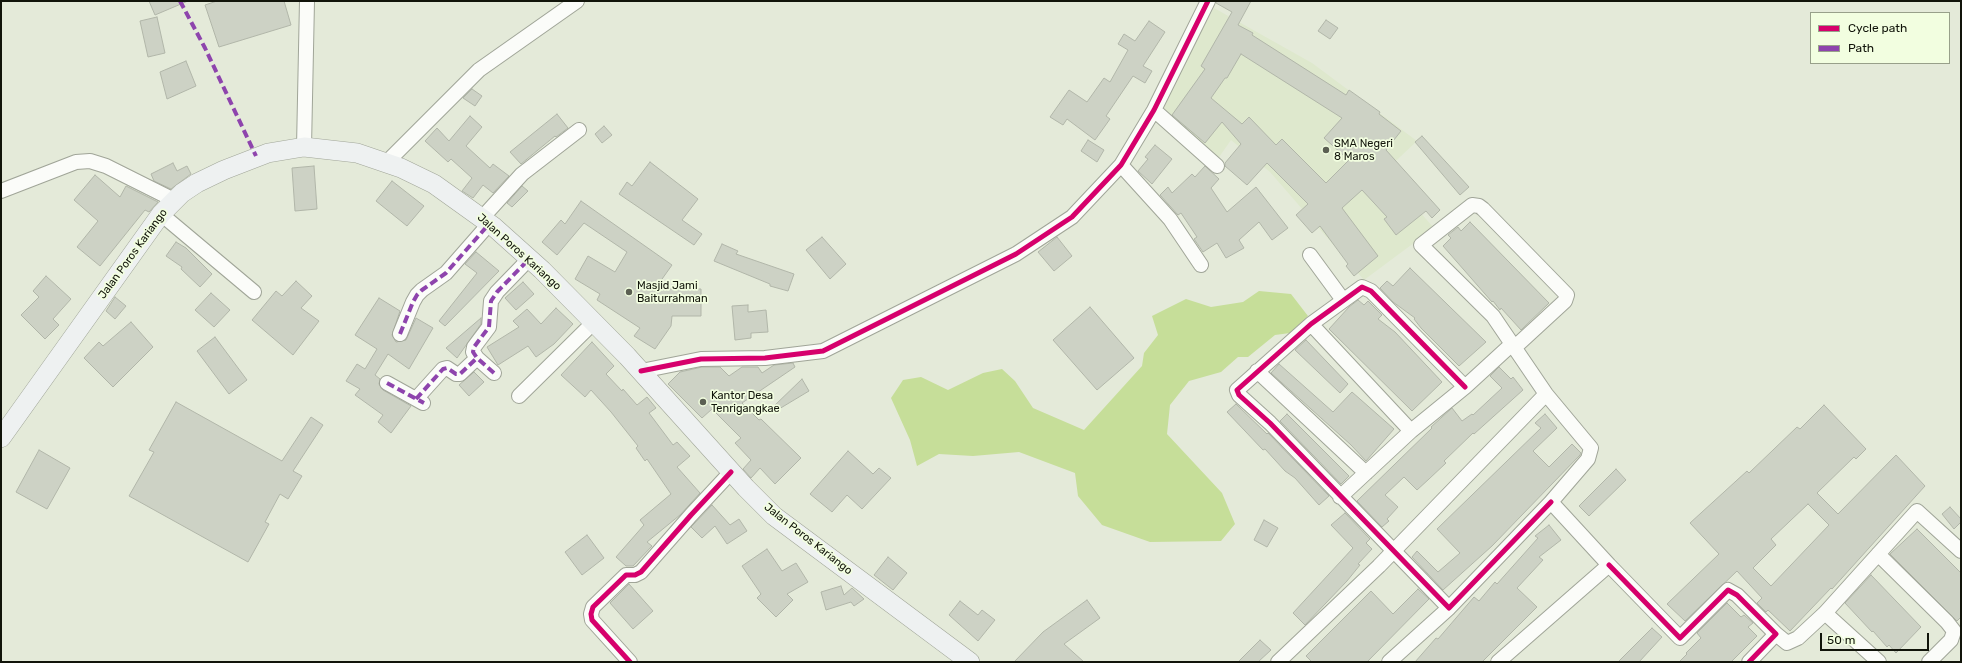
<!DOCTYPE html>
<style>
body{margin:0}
#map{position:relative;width:1962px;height:663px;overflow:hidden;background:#e4ead9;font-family:Rubik,sans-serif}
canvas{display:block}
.frame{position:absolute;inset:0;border:2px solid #11140a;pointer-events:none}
.legend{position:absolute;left:1810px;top:12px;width:140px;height:52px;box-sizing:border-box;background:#f2fee0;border:1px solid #98a08a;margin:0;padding:5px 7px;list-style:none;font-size:12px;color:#11140a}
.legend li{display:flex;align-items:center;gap:8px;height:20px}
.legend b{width:20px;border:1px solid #98a08a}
.scale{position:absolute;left:1820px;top:633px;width:109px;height:18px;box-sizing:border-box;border:2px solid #11140a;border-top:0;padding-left:5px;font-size:12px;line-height:14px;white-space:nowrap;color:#11140a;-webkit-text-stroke:3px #f2fee0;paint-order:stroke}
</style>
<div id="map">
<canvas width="1962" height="663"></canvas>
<div class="frame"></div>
<ul class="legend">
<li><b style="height:5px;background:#d6006c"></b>Cycle path</li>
<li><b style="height:5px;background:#8e44ad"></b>Path</li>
</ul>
<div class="scale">50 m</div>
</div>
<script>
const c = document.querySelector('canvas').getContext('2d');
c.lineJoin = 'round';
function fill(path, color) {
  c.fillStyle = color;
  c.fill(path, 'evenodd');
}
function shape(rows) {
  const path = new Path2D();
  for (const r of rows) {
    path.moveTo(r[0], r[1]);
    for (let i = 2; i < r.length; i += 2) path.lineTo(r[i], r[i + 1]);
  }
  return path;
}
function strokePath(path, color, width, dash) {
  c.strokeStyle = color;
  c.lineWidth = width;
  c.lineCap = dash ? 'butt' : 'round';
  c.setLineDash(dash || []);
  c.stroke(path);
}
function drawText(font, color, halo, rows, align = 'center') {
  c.font = font + ' Rubik,sans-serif';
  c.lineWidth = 3.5;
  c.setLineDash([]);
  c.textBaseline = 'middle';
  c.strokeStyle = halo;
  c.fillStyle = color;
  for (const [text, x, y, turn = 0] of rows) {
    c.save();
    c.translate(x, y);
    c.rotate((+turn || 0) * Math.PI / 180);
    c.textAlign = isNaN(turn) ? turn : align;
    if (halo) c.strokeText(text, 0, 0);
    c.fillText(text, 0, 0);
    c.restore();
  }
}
const built = shape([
 [1214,8,1312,63,1417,141,1384,172,1434,228,1364,280,1270,172,1231,140,1217,160,1160,107]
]);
const water = shape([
 [1259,291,1291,294,1308,316,1290,333,1275,335,1248,357,1238,357,1221,372,1189,381,1170,405,1167,434,1222,493,1235,524,1221,541,1150,542,1102,525,1078,496,1075,473,1019,452,973,456,939,454,917,466,910,440,891,398,903,380,921,377,948,390,983,373,1002,369,1015,381,1033,408,1084,430,1142,366,1144,353,1158,335,1152,316,1186,299,1211,307,1243,302]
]);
const building = shape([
 [149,1,188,1,155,15,149,1],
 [217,1,284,1,291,25,219,47,205,5,217,1],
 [1216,1,1251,1,1238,25,1253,33,1252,35,1346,95,1349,90,1380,112,1379,114,1401,131,1386,150,1440,210,1432,218,1426,211,1396,235,1384,219,1387,217,1362,190,1342,208,1378,256,1354,276,1346,266,1348,264,1320,226,1312,233,1296,215,1308,204,1267,163,1247,185,1225,166,1225,163,1241,144,1222,122,1205,143,1172,115,1205,69,1201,66,1232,12,1216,3,1216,1],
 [1241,54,1342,118,1324,138,1349,160,1326,183,1282,139,1276,145,1249,117,1242,124,1211,98,1225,78,1227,78,1241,54],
 [157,17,165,53,148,57,140,21,157,17],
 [1326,20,1338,28,1330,39,1318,31,1326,20],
 [1149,21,1165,32,1143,66,1152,71,1145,83,1133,76,1106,116,1110,119,1095,140,1067,119,1063,125,1050,117,1069,90,1087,102,1104,78,1110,82,1128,50,1118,44,1124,34,1135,41,1149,21],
 [186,61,196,86,167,99,160,72,186,61],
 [472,89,482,96,475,106,463,98,472,89],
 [557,114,568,128,556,137,555,136,521,164,510,152,557,114],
 [470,116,482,127,466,146,490,168,493,164,509,176,493,193,483,185,473,198,462,191,472,178,451,159,448,162,425,141,437,128,449,141,470,116],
 [604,126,612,135,602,143,595,134,604,126],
 [1422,136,1469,187,1460,195,1415,142,1422,136],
 [1088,140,1104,150,1097,162,1081,151,1088,140],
 [1155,145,1172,159,1152,184,1138,171,1148,159,1145,157,1155,145],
 [650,162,698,199,682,220,702,234,694,245,619,194,627,182,632,186,650,162],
 [173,163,177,171,187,166,191,174,171,189,154,181,151,174,173,163],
 [314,166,317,209,295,211,292,168,314,166],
 [1205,166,1219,179,1211,188,1227,212,1256,187,1288,228,1272,240,1259,222,1239,240,1244,248,1226,258,1217,243,1203,252,1194,239,1197,237,1181,213,1178,215,1160,195,1168,187,1172,193,1192,174,1195,177,1205,166],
 [95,175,120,197,126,186,158,202,149,212,145,210,100,266,77,247,98,221,74,200,95,175],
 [392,181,424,206,407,226,376,201,392,181],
 [522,186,528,191,512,207,507,203,522,186],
 [581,201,672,265,655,289,701,289,701,316,672,316,671,326,655,349,634,336,640,328,597,300,600,294,575,279,588,256,615,272,627,252,584,223,557,255,542,242,561,220,565,224,581,201],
 [1470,222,1549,303,1521,330,1501,308,1500,310,1493,301,1492,302,1443,246,1451,238,1448,235,1458,227,1461,231,1470,222],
 [822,237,846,264,830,279,806,250,822,237],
 [1057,237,1072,256,1054,271,1038,252,1057,237],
 [176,242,186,248,212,274,200,287,181,269,182,267,166,256,176,242],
 [722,244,738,251,736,254,794,274,788,291,770,286,770,284,714,261,722,244],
 [476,252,499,271,445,326,439,321,477,273,465,264,476,252],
 [1410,268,1486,342,1459,366,1421,328,1414,319,1415,318,1393,302,1380,288,1387,281,1393,286,1410,268],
 [46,276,71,299,53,319,59,325,45,339,21,315,39,297,33,291,46,276],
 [296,281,312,296,301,308,319,321,293,355,252,320,276,291,282,296,296,281],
 [523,282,534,294,516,310,505,298,523,282],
 [211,293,230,310,214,327,195,310,211,293],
 [115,297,126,306,115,319,106,311,115,297],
 [379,298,400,311,392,335,396,342,406,340,416,318,433,328,409,369,388,354,375,375,380,379,379,384,383,390,411,406,391,433,378,422,383,415,355,395,360,389,346,381,357,364,365,369,377,349,355,335,379,298],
 [1358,300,1364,305,1368,301,1382,315,1378,319,1395,332,1442,382,1412,411,1329,329,1349,307,1358,300],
 [748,305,748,312,766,310,768,332,751,333,751,338,735,340,732,306,748,305],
 [1090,307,1134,358,1097,390,1053,340,1090,307],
 [556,308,573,324,554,344,536,357,528,346,498,365,487,347,519,327,513,321,527,309,541,324,556,308],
 [481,318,481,324,457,358,446,348,481,318],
 [131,322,153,347,113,387,84,358,99,342,103,346,131,322],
 [215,337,247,380,229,394,197,351,215,337],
 [1306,340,1348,384,1340,393,1295,350,1306,340],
 [592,342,614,366,606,374,622,391,623,389,637,405,647,397,656,408,649,413,673,445,677,442,690,456,677,467,700,493,680,515,647,542,652,546,633,566,626,566,616,557,644,525,640,520,671,494,647,459,645,461,636,448,638,446,611,412,591,390,585,397,561,375,592,342],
 [793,363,795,367,742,403,759,420,761,419,801,458,775,484,760,468,751,478,743,469,751,460,735,443,741,438,712,409,702,418,668,384,680,372,702,367,720,367,729,376,742,367,758,367,762,373,774,365,793,363],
 [1279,364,1333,412,1352,392,1394,429,1366,461,1351,445,1271,373,1279,364],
 [1499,367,1511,379,1513,377,1523,390,1474,434,1473,433,1444,461,1446,463,1429,479,1417,490,1404,477,1385,495,1398,507,1387,519,1389,521,1382,527,1357,501,1432,428,1431,427,1452,408,1462,421,1472,414,1473,415,1502,388,1490,376,1499,367],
 [474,372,484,382,469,396,459,385,474,372],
 [802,379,809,391,774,412,772,408,802,379],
 [176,402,282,461,311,417,323,425,293,471,302,476,288,499,280,494,265,522,269,524,248,562,129,496,154,452,149,450,176,402],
 [1236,404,1267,434,1268,433,1329,496,1319,505,1295,478,1285,471,1265,449,1263,450,1227,412,1236,404],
 [1824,405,1866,449,1856,459,1854,457,1817,493,1838,514,1896,455,1925,486,1832,589,1831,588,1790,631,1768,610,1766,612,1757,603,1762,598,1737,571,1685,621,1667,604,1719,554,1690,523,1747,471,1749,473,1797,427,1800,429,1824,405],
 [1808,504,1829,525,1771,586,1753,568,1776,545,1771,539,1808,504],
 [1287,414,1349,476,1341,484,1280,421,1287,414],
 [1545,414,1557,428,1533,451,1549,467,1572,444,1581,453,1580,455,1492,546,1443,590,1412,557,1417,551,1438,572,1460,553,1437,529,1541,428,1535,423,1545,414],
 [39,450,70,468,47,509,16,492,39,450],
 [848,451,873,474,879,468,891,478,862,509,847,495,832,512,810,494,848,451],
 [1616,469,1626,480,1589,516,1579,506,1616,469],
 [712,505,730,525,739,519,747,531,727,544,715,526,702,538,691,527,712,505],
 [1950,507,1961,519,1961,522,1954,529,1942,514,1950,507],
 [1345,513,1370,539,1366,543,1372,549,1358,564,1360,565,1347,581,1305,625,1293,613,1353,548,1331,525,1345,513],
 [1264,520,1278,528,1267,547,1254,540,1264,520],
 [1549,525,1561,540,1539,557,1543,560,1517,588,1537,607,1482,662,1415,662,1436,638,1438,639,1474,597,1479,601,1495,582,1497,584,1538,538,1535,536,1549,525],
 [1917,529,1961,573,1961,617,1957,621,1890,554,1917,529],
 [587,535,604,558,582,575,565,552,587,535],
 [767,549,782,571,796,563,808,582,787,594,793,600,776,617,757,598,761,594,742,566,767,549],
 [888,557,907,573,893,590,874,575,888,557],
 [1871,575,1921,627,1896,653,1889,645,1887,647,1873,631,1872,632,1845,603,1871,575],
 [629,584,653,611,633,629,610,603,629,584],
 [841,586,844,595,852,588,864,599,854,606,851,602,826,610,821,592,841,586],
 [1418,589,1429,599,1367,662,1312,662,1306,656,1371,591,1393,614,1418,589],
 [1087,600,1100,618,1064,644,1084,662,1014,662,1043,632,1087,600],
 [960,601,978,615,982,610,995,620,978,641,949,615,960,601],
 [1727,603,1741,617,1744,615,1753,623,1748,627,1757,636,1731,662,1679,662,1687,654,1686,653,1701,638,1697,633,1727,603],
 [1652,628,1662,637,1639,662,1618,662,1652,628],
 [1260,640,1271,650,1258,662,1238,662,1260,640]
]);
const minor = shape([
 [1154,110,1217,166],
 [304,147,307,1],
 [387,162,479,70,577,1],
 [1121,165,1170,219,1201,265],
 [1,191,76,162,90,161,106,166,174,200],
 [161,214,254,292],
 [482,218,522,174,579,130],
 [1310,255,1343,300],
 [1311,324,1411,431],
 [400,334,413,302,417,295,422,290,446,273,489,224],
 [1512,344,1493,316,1421,245,1472,205,1479,206,1483,209,1567,295,1565,301,1515,347],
 [641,371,701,359,765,358,823,351,1016,254,1072,217,1121,165,1154,110,1208,1],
 [1257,371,1366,473],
 [494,373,477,358,473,352,474,347,489,327,491,301,497,292,529,259],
 [387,383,423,403],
 [1465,387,1371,291,1362,287,1311,324,1237,390,1239,395,1270,423,1449,608,1551,502],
 [519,396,594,322],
 [416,399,443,369,447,368,456,374,460,374,477,358],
 [1340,497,1411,431,1465,387,1512,344,1546,394,1591,448,1588,459,1551,502,1609,565,1498,662],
 [1878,554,1947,622,1954,631,1951,640,1929,662],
 [1609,565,1680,638,1728,590,1737,595,1776,634,1749,662],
 [1825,613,1879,662],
 [1776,634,1787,643,1798,638,1825,613,1917,511,1961,551],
 [630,662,592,620,591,614,593,607,626,575,635,575,641,572,691,515,731,472],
 [1278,662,1379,566,1546,394],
 [1389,662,1449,608]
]);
const secondary = shape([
 [1,438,161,214,182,193,197,183,224,170,268,153,304,147,357,153,401,168,434,184,494,227,542,270,627,356,746,488,774,516,970,662]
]);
const quiet = shape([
 [180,1,205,48,256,156],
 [400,334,413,302,417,295,422,290,446,273,489,224],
 [494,373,477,358,473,352,474,347,489,327,491,301,497,292,529,259],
 [387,383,424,403],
 [416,399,443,369,447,368,456,374,460,374,477,358]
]);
const cycleway = shape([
 [641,371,701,359,765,358,823,351,1016,254,1072,217,1121,165,1154,110,1208,1],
 [1465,387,1371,291,1362,287,1311,324,1237,390,1239,395,1270,423,1449,608,1551,502],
 [1609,565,1680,638,1728,590,1737,595,1776,634,1749,662],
 [630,662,592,620,591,614,593,607,626,575,635,575,641,572,691,515,731,472]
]);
const markers = [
 [1326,150,4,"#5b5f52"],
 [629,292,4,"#5b5f52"],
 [703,402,4,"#5b5f52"]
];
const poiNames = [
 ["SMA Negeri",1334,144],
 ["8 Maros",1334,157],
 ["Masjid Jami",637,286],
 ["Baiturrahman",637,299],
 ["Kantor Desa",711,396],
 ["Tenrigangkae",711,409]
];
const streetNames = [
 ["Jalan Poros Kariango",519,252,42],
 ["Jalan Poros Kariango",133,254,-54],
 ["Jalan Poros Kariango",808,539,38]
];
fill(built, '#dee8cd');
fill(water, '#c6de99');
fill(building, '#cdd2c5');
strokePath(building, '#b1b6a9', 1);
strokePath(minor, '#a0a598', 16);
strokePath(secondary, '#a0a598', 20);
strokePath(minor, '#fbfcf9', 14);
strokePath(secondary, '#eef1f1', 19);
strokePath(quiet, '#8e44ad', 4, [8, 4]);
strokePath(cycleway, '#d6006c', 5);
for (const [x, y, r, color] of markers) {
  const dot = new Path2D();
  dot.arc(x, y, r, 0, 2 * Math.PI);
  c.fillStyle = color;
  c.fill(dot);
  strokePath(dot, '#f2fee0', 1.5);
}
drawText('11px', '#11140a', '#f2fee0', poiNames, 'left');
drawText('11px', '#11140a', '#f2fee0', streetNames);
</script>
